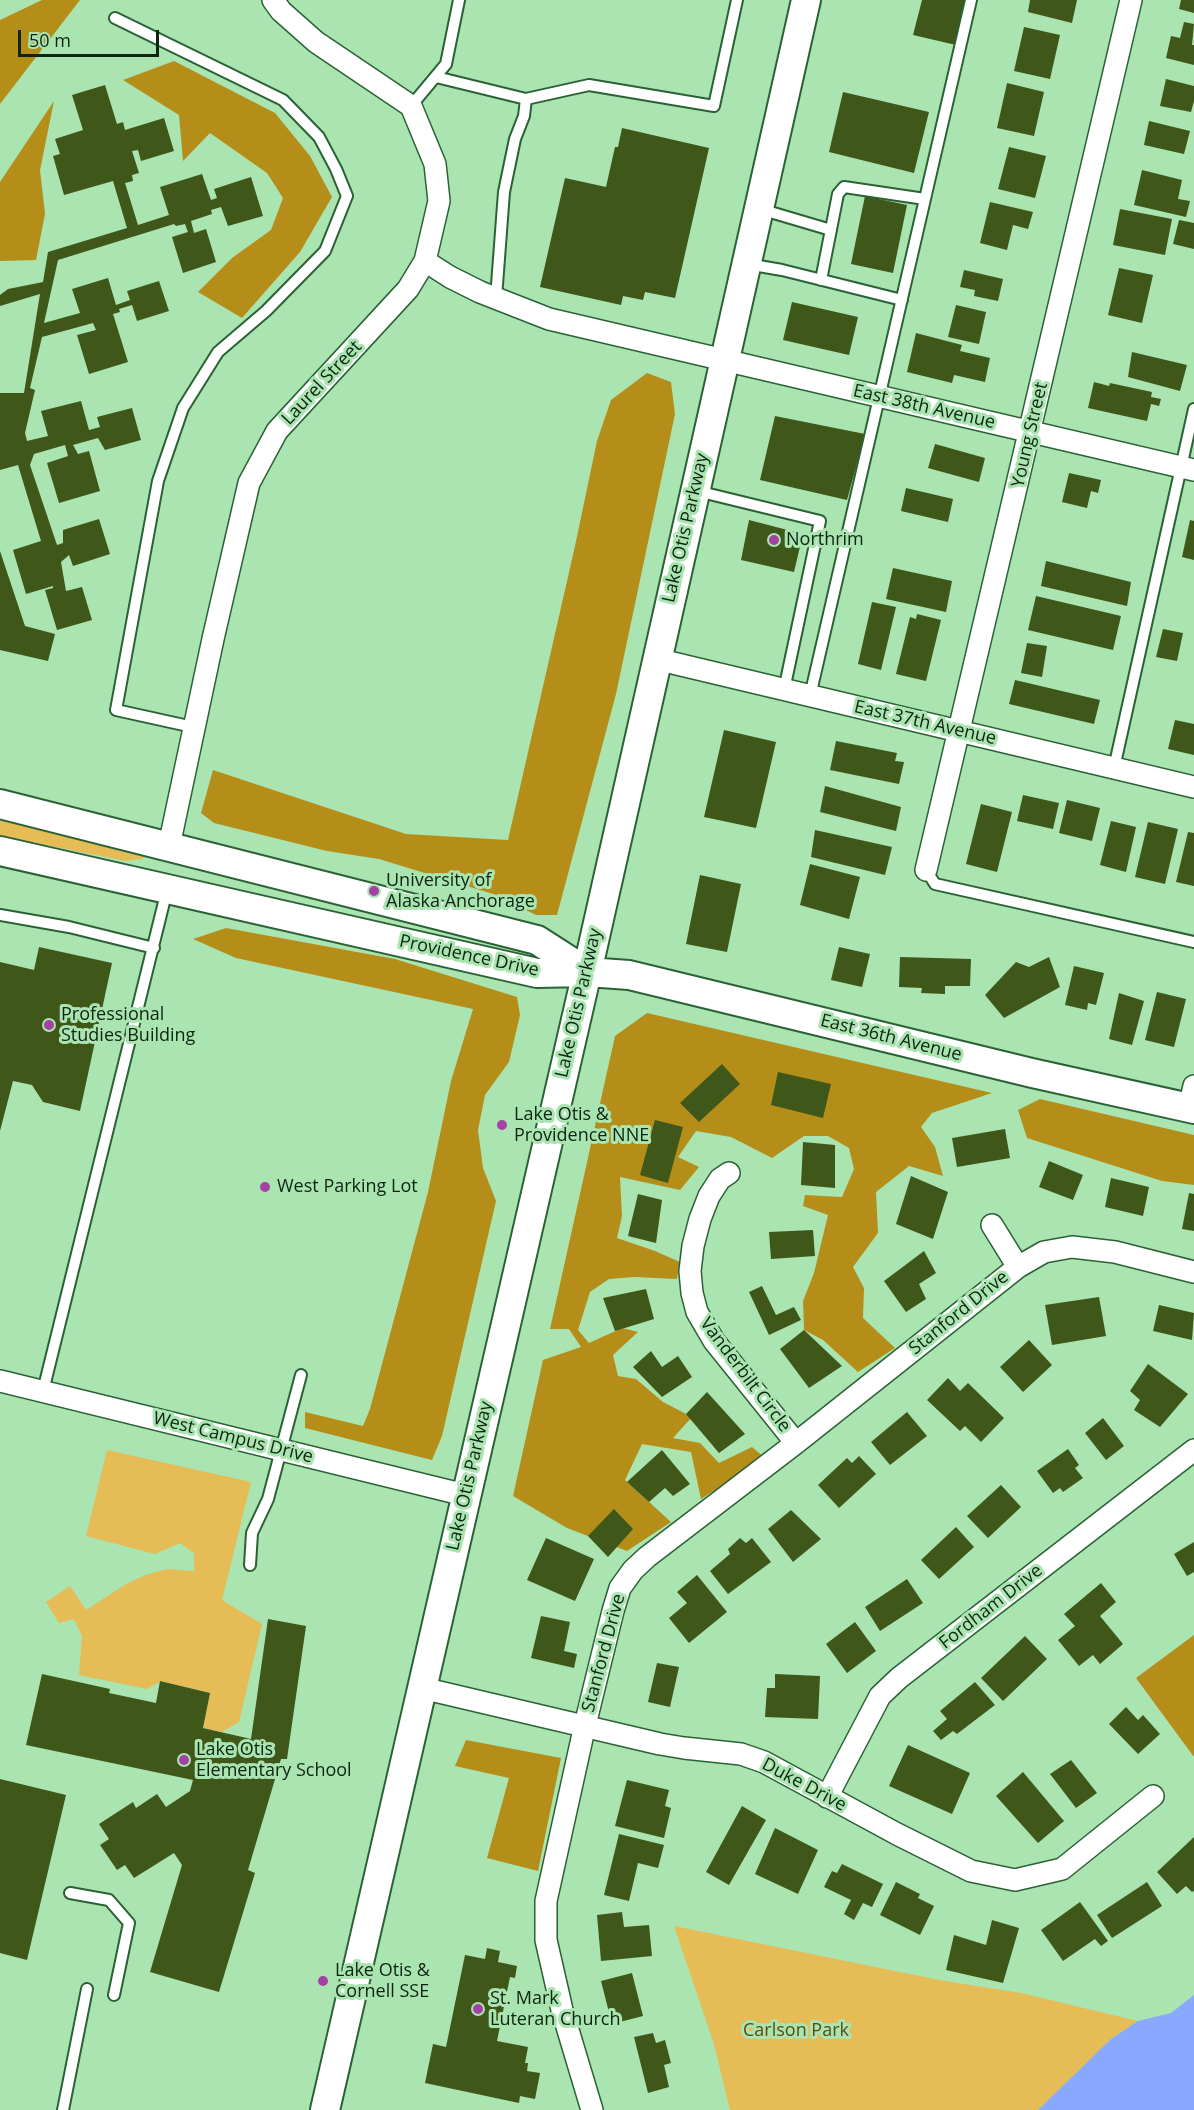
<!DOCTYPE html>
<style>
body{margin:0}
#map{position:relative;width:1194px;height:2110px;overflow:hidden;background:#aae4b0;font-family:"Open Sans",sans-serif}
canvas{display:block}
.scale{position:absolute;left:18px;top:30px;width:141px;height:27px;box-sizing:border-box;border:3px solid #0e2512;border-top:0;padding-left:8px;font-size:18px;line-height:21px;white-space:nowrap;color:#0e2512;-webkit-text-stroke:4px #aae4b0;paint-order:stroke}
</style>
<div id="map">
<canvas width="1194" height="2110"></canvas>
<div class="scale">50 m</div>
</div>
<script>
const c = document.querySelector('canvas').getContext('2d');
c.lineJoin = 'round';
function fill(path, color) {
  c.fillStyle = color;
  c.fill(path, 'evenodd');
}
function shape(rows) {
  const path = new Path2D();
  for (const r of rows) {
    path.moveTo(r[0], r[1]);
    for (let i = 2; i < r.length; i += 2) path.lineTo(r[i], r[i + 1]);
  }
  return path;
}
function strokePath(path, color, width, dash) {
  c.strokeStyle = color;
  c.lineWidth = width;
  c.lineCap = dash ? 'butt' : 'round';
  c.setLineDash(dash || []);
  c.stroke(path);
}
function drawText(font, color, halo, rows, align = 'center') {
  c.font = font + ' "Open Sans",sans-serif';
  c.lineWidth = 6;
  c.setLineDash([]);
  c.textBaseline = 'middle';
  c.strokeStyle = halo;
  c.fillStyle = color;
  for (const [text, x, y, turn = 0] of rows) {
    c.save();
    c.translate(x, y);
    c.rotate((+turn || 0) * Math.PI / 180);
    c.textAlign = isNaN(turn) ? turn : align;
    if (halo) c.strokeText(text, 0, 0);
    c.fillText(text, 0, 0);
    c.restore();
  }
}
const green = shape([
 [0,816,151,852,142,859,126,861,31,842,0,839],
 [107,1450,251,1482,222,1600,262,1624,239,1722,222,1732,203,1728,210,1693,161,1681,147,1689,79,1675,82,1636,74,1619,59,1623,46,1602,70,1586,86,1610,126,1584,148,1574,167,1569,194,1571,194,1553,180,1543,155,1554,86,1536],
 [674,1926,939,1980,1021,1993,1138,2021,1111,2039,1038,2110,730,2110,714,2044]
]);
const forest = shape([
 [42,0,80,0,0,104,0,20],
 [174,61,275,113,310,156,332,197,300,252,242,318,198,292,232,258,271,230,283,198,267,173,210,133,183,161,179,115,123,80],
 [54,101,40,170,45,214,36,260,0,261,0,182],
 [647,373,671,382,675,414,616,694,557,915,536,915,493,894,379,859,327,851,214,823,201,813,213,770,406,834,508,840,575,546,597,441,611,400],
 [226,928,395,959,517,997,520,1015,509,1062,485,1095,478,1130,483,1168,496,1201,442,1436,432,1460,305,1428,305,1412,363,1426,370,1409,428,1192,451,1081,473,1009,236,958,193,939],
 [647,1013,992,1093,932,1113,921,1127,935,1147,943,1176,909,1166,876,1192,878,1233,853,1267,864,1288,863,1318,895,1348,858,1372,823,1340,804,1330,803,1301,814,1273,828,1215,803,1206,805,1195,842,1197,854,1169,849,1148,828,1136,804,1136,772,1158,731,1137,696,1131,678,1157,699,1167,680,1190,620,1177,622,1216,617,1238,655,1251,680,1262,677,1279,634,1277,609,1279,590,1292,578,1330,589,1343,622,1328,638,1332,613,1355,618,1376,636,1379,663,1402,692,1417,673,1438,700,1443,719,1463,752,1447,765,1458,701,1499,691,1452,642,1444,625,1480,671,1522,627,1551,567,1528,513,1496,543,1360,581,1347,569,1329,550,1329,615,1036],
 [1040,1099,1194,1135,1194,1185,1162,1181,1027,1138,1018,1110],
 [1194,1635,1194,1757,1136,1678],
 [466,1740,561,1758,538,1871,487,1858,509,1778,455,1766]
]);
const water = shape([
 [1194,1995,1194,2110,1038,2110,1111,2039,1138,2021,1171,2013]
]);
const building = shape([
 [922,0,966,0,956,45,913,35],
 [1030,0,1077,0,1072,23,1028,12],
 [1181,0,1194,0,1194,13,1179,9],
 [1184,22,1194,24,1192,45,1194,45,1194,65,1166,58,1171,36,1180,38],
 [1024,27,1060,35,1050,79,1014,71],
 [1166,79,1194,86,1194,101,1191,112,1160,106],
 [1007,83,1044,92,1034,136,997,128],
 [105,85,117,124,123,122,125,130,164,118,174,151,141,161,138,150,132,151,139,173,132,175,133,181,125,183,138,225,169,215,160,187,202,174,211,200,217,198,214,189,251,177,263,216,228,226,221,207,211,210,212,214,191,221,194,233,206,229,216,262,183,273,172,237,188,232,185,224,176,226,174,224,58,260,44,323,80,313,72,289,108,278,116,305,130,300,127,291,159,281,169,311,137,321,132,305,119,309,120,312,113,314,128,362,89,374,77,335,96,330,93,323,42,337,30,388,35,390,25,433,27,441,48,436,41,411,81,401,89,430,100,427,97,417,132,408,141,440,105,450,98,438,73,445,78,454,89,451,100,491,59,503,47,463,68,456,65,445,34,454,30,465,57,545,63,543,63,530,99,519,110,554,73,566,69,555,61,562,66,591,82,587,92,620,57,630,45,590,53,588,53,586,26,594,13,550,41,541,18,465,0,470,0,393,24,393,40,294,0,306,0,295,8,289,43,282,48,252,127,228,113,181,64,195,53,156,60,154,55,139,83,130,72,95],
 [843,92,929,112,914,173,829,152],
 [1149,121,1190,131,1184,154,1144,145],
 [622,128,709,148,675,298,645,292,643,300,623,296,621,305,540,287,565,178,606,187,615,147,618,147],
 [1009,147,1046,156,1035,198,998,189],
 [1142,170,1182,180,1178,199,1190,201,1186,217,1134,205],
 [865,196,907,205,893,273,851,264],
 [990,202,1033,212,1028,229,1013,225,1007,250,980,243],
 [1120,209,1172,219,1165,255,1113,245],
 [1179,220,1194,223,1194,249,1173,244],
 [1119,268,1153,275,1142,323,1108,315],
 [964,270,1003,279,998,301,974,296,975,290,960,287],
 [792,302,858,317,849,355,783,340],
 [956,305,986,312,979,344,948,337],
 [916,333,962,345,960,351,990,358,985,382,954,375,952,383,907,372],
 [1132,352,1187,365,1180,391,1128,377],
 [1094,382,1109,386,1110,383,1152,392,1151,397,1161,399,1159,406,1151,404,1147,421,1088,408],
 [775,416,865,434,847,500,760,480],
 [935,444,985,458,979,482,928,468],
 [1069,473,1101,480,1098,493,1091,491,1087,508,1062,502],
 [906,488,953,499,948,522,901,511],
 [749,520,803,534,794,572,741,560],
 [1190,520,1194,521,1194,560,1182,557],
 [0,551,25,626,55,634,48,661,0,650],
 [1046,561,1131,582,1127,606,1041,586],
 [893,568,952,581,946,612,886,599],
 [1036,596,1121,616,1113,650,1028,630],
 [872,602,896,607,881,670,858,664],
 [917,614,941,620,926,681,896,674,910,617,916,619],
 [1163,629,1183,633,1177,661,1156,657],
 [1027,643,1047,646,1042,677,1021,673],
 [1015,680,1100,700,1094,724,1009,704],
 [1175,720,1194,724,1194,755,1168,749],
 [724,730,776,742,756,828,704,817],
 [836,741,897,753,895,761,904,762,899,784,830,770],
 [825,786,901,807,896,831,820,812],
 [1023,795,1059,803,1053,829,1017,821],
 [1067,800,1100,808,1092,841,1059,833],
 [981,804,1012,812,997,872,966,864],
 [1111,821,1136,827,1126,872,1100,865],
 [1148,822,1178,829,1165,884,1135,877],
 [815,830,892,847,885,875,811,857],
 [1188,832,1194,833,1194,886,1176,882],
 [810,864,860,877,849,919,800,905],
 [700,875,741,884,727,952,686,944],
 [39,947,112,963,80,1111,43,1102,32,1085,13,1081,0,1131,0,962,34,970],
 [839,947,870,954,862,987,831,980],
 [900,957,971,959,970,986,945,986,945,994,921,993,922,988,899,987],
 [1049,957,1060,987,1004,1018,985,995,1016,962,1029,967],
 [1074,966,1104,973,1096,1005,1088,1003,1087,1010,1065,1005],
 [1157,992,1186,999,1174,1047,1145,1040],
 [1119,993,1144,1001,1132,1045,1109,1039],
 [722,1064,740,1084,699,1122,680,1103],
 [778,1072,831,1084,823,1118,771,1105],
 [655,1120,683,1127,668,1183,640,1175],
 [1005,1129,1010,1158,957,1167,952,1138],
 [803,1142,835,1145,835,1188,801,1185],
 [1049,1161,1083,1175,1073,1200,1039,1187],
 [911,1176,948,1192,933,1239,896,1224],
 [1111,1178,1149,1187,1143,1216,1105,1207],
 [1189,1193,1194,1194,1194,1231,1182,1229],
 [638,1194,662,1200,656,1243,628,1236],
 [813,1230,815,1256,771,1259,769,1232],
 [924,1251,936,1273,919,1284,926,1299,906,1312,884,1281],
 [762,1286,776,1315,794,1307,801,1320,769,1335,749,1292],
 [646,1289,654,1319,615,1331,603,1298],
 [1099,1297,1106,1336,1052,1345,1045,1305],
 [1159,1305,1194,1313,1192,1340,1153,1331],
 [804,1330,842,1366,809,1388,780,1349],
 [1029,1340,1052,1365,1023,1392,1000,1367],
 [651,1351,662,1367,678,1356,692,1377,662,1397,633,1367],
 [1148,1364,1188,1394,1160,1427,1134,1410,1140,1400,1130,1391],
 [948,1378,960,1391,968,1383,1004,1418,981,1442,965,1426,960,1431,927,1400],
 [707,1392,745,1434,719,1453,686,1414],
 [907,1412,927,1436,890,1465,871,1442],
 [1103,1418,1124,1446,1106,1460,1085,1433],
 [1068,1449,1079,1465,1075,1468,1083,1478,1063,1492,1060,1488,1053,1493,1037,1471],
 [662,1450,690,1484,673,1496,665,1488,649,1502,627,1482],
 [859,1456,876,1474,839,1508,818,1485,847,1458,852,1463],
 [1001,1485,1021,1507,988,1538,967,1516],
 [614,1509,633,1529,608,1557,588,1536],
 [791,1510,821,1539,793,1562,768,1529],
 [956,1527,974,1547,939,1579,921,1560],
 [546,1538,594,1559,575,1601,527,1580],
 [740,1538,746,1543,752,1538,771,1562,728,1594,710,1571,730,1554,728,1549],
 [1194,1542,1194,1572,1187,1576,1174,1554],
 [697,1575,727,1612,689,1643,669,1618,687,1603,677,1592],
 [907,1579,923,1603,880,1631,865,1607],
 [1101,1583,1116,1602,1100,1616,1123,1644,1100,1664,1093,1655,1079,1666,1058,1640,1075,1626,1064,1614],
 [541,1616,570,1622,564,1651,577,1654,574,1668,531,1658],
 [268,1619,306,1626,287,1759,281,1759,248,1870,255,1873,219,1992,150,1972,182,1865,174,1853,134,1878,125,1865,117,1870,100,1845,109,1839,99,1824,133,1802,136,1808,157,1794,166,1807,190,1791,193,1780,26,1745,42,1674,110,1689,109,1693,156,1703,160,1681,210,1693,203,1728,251,1739],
 [855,1622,876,1651,847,1673,826,1644],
 [1025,1636,1047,1659,1003,1701,981,1678],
 [657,1663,679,1667,670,1707,648,1702],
 [775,1674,820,1676,818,1719,765,1717,767,1688,775,1688],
 [975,1682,995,1705,957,1734,953,1731,941,1740,933,1731,947,1719,940,1711],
 [1126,1707,1138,1720,1143,1715,1160,1734,1138,1754,1109,1724],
 [908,1745,970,1773,952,1814,889,1786],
 [1071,1760,1097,1793,1076,1808,1050,1774],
 [1023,1772,1064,1821,1038,1843,996,1796],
 [0,1779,66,1795,27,1960,0,1953],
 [627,1780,669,1790,665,1806,671,1808,664,1838,615,1826],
 [742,1806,766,1820,729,1885,706,1872],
 [775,1828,818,1850,798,1894,755,1874],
 [619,1834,664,1845,658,1868,638,1863,629,1901,604,1895],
 [1194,1837,1194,1891,1192,1892,1186,1886,1177,1894,1157,1872],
 [842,1864,883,1884,872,1907,863,1903,854,1920,844,1914,851,1900,824,1887,832,1871,837,1873],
 [896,1882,920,1894,918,1898,934,1906,920,1935,880,1915],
 [1147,1882,1162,1906,1112,1938,1097,1915],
 [1080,1902,1108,1941,1101,1946,1095,1939,1063,1961,1041,1930],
 [622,1912,624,1927,649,1925,652,1956,601,1961,597,1915],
 [992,1920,1019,1928,1003,1983,946,1970,954,1935,986,1945],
 [487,1948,500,1951,498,1962,517,1966,515,1978,510,1977,497,2041,528,2047,525,2063,528,2063,527,2071,540,2073,535,2099,520,2096,519,2103,425,2083,433,2044,446,2047,465,1955,485,1959],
 [632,1973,643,2016,612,2024,601,1981],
 [653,2033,656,2043,665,2040,671,2063,664,2065,669,2087,648,2093,634,2037]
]);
const service = shape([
 [115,18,283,100,319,137,336,169,347,196,325,251,266,311,218,352,183,408,158,481,116,710,193,727],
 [436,77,526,99,589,85,714,106,737,0],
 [411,106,446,64,459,0],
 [760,209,831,230],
 [747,264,782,270,902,300],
 [821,280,838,194,844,187,925,199],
 [496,298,504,192,515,139,524,116,526,99],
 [697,491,820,521,784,690],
 [810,696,971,0],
 [1114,768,1194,409],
 [926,870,935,884,1194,942],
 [0,915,69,927,154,948],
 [43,1391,167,890],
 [250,1565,252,1533,268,1499,301,1375],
 [70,1893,109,1900,129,1923,114,1995],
 [63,2110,87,1989]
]);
const minor = shape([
 [425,261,450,277,480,292,549,319,1194,470],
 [656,659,1194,787],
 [169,846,213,639,249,483,277,431,408,289,425,261,439,201,435,164,411,106,316,42,281,11,273,0],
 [926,870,1131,0],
 [1189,1108,1194,1086],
 [729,1173,720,1179,709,1196,700,1219,693,1246,690,1271,692,1293,697,1312,714,1341,796,1443],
 [992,1225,1018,1267],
 [0,1381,465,1495],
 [422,1688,660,1744,684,1748,741,1754,764,1762,897,1834,971,1871,1015,1880,1062,1869,1153,1796],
 [827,1797,880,1696,899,1678,1194,1450],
 [592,2110,562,2010,546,1940,546,1901,585,1725,613,1611,620,1588,633,1570,647,1557,796,1443,1018,1267,1044,1252,1072,1247,1115,1252,1194,1272]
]);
const secondary = shape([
 [0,804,537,940,587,972],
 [0,851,537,973,587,972,629,975,1032,1073,1194,1109],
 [325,2110,587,972,806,0]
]);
const markers = [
 [774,540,6,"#a540a5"],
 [374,891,6,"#a540a5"],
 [49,1025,6,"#a540a5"],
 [502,1125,6,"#a540a5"],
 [265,1187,6,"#a540a5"],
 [184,1760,6,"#a540a5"],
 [323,1981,6,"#a540a5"],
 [478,2009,6,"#a540a5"]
];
const streetNames = [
 ["Laurel Street",322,383,-47],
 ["East 38th Avenue",924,407,13],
 ["Young Street",1030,435,-77],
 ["Lake Otis Parkway",686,528,-77],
 ["East 37th Avenue",925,723,13],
 ["Providence Drive",469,956,12],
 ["Lake Otis Parkway",579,1003,-77],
 ["East 36th Avenue",891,1038,14],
 ["Stanford Drive",959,1313,-39],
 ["Vanderbilt Circle",745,1375,53],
 ["West Campus Drive",233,1438,14],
 ["Lake Otis Parkway",470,1476,-77],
 ["Fordham Drive",991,1607,-38],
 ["Stanford Drive",604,1653,-75],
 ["Duke Drive",804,1785,28]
];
const poiNames = [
 ["Northrim",786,540],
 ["University of",386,881],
 ["Alaska Anchorage",386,902],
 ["Professional",61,1015],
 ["Studies Building",61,1036],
 ["Lake Otis &",514,1115],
 ["Providence NNE",514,1136],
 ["West Parking Lot",277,1187],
 ["Lake Otis",196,1750],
 ["Elementary School",196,1771],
 ["Lake Otis &",335,1971],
 ["Cornell SSE",335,1992],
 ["St. Mark",490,1999],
 ["Luteran Church",490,2020]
];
const parkNames = [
 ["Carlson Park",796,2031]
];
fill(green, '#e5bc55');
fill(forest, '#b58e1a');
fill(water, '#89a9ff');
fill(building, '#3f5719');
strokePath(service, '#2b6235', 14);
strokePath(minor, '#2b6235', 24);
strokePath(secondary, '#2b6235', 32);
strokePath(service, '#fff', 10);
strokePath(minor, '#fff', 21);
strokePath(secondary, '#fff', 28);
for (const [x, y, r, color] of markers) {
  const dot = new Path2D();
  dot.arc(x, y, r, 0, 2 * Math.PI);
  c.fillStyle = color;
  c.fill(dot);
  strokePath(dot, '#aae4b0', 2);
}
drawText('18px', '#0e2512', '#aae4b0', streetNames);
drawText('18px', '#0e2512', '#aae4b0', poiNames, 'left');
drawText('18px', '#5e4910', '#aae4b0', parkNames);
</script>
